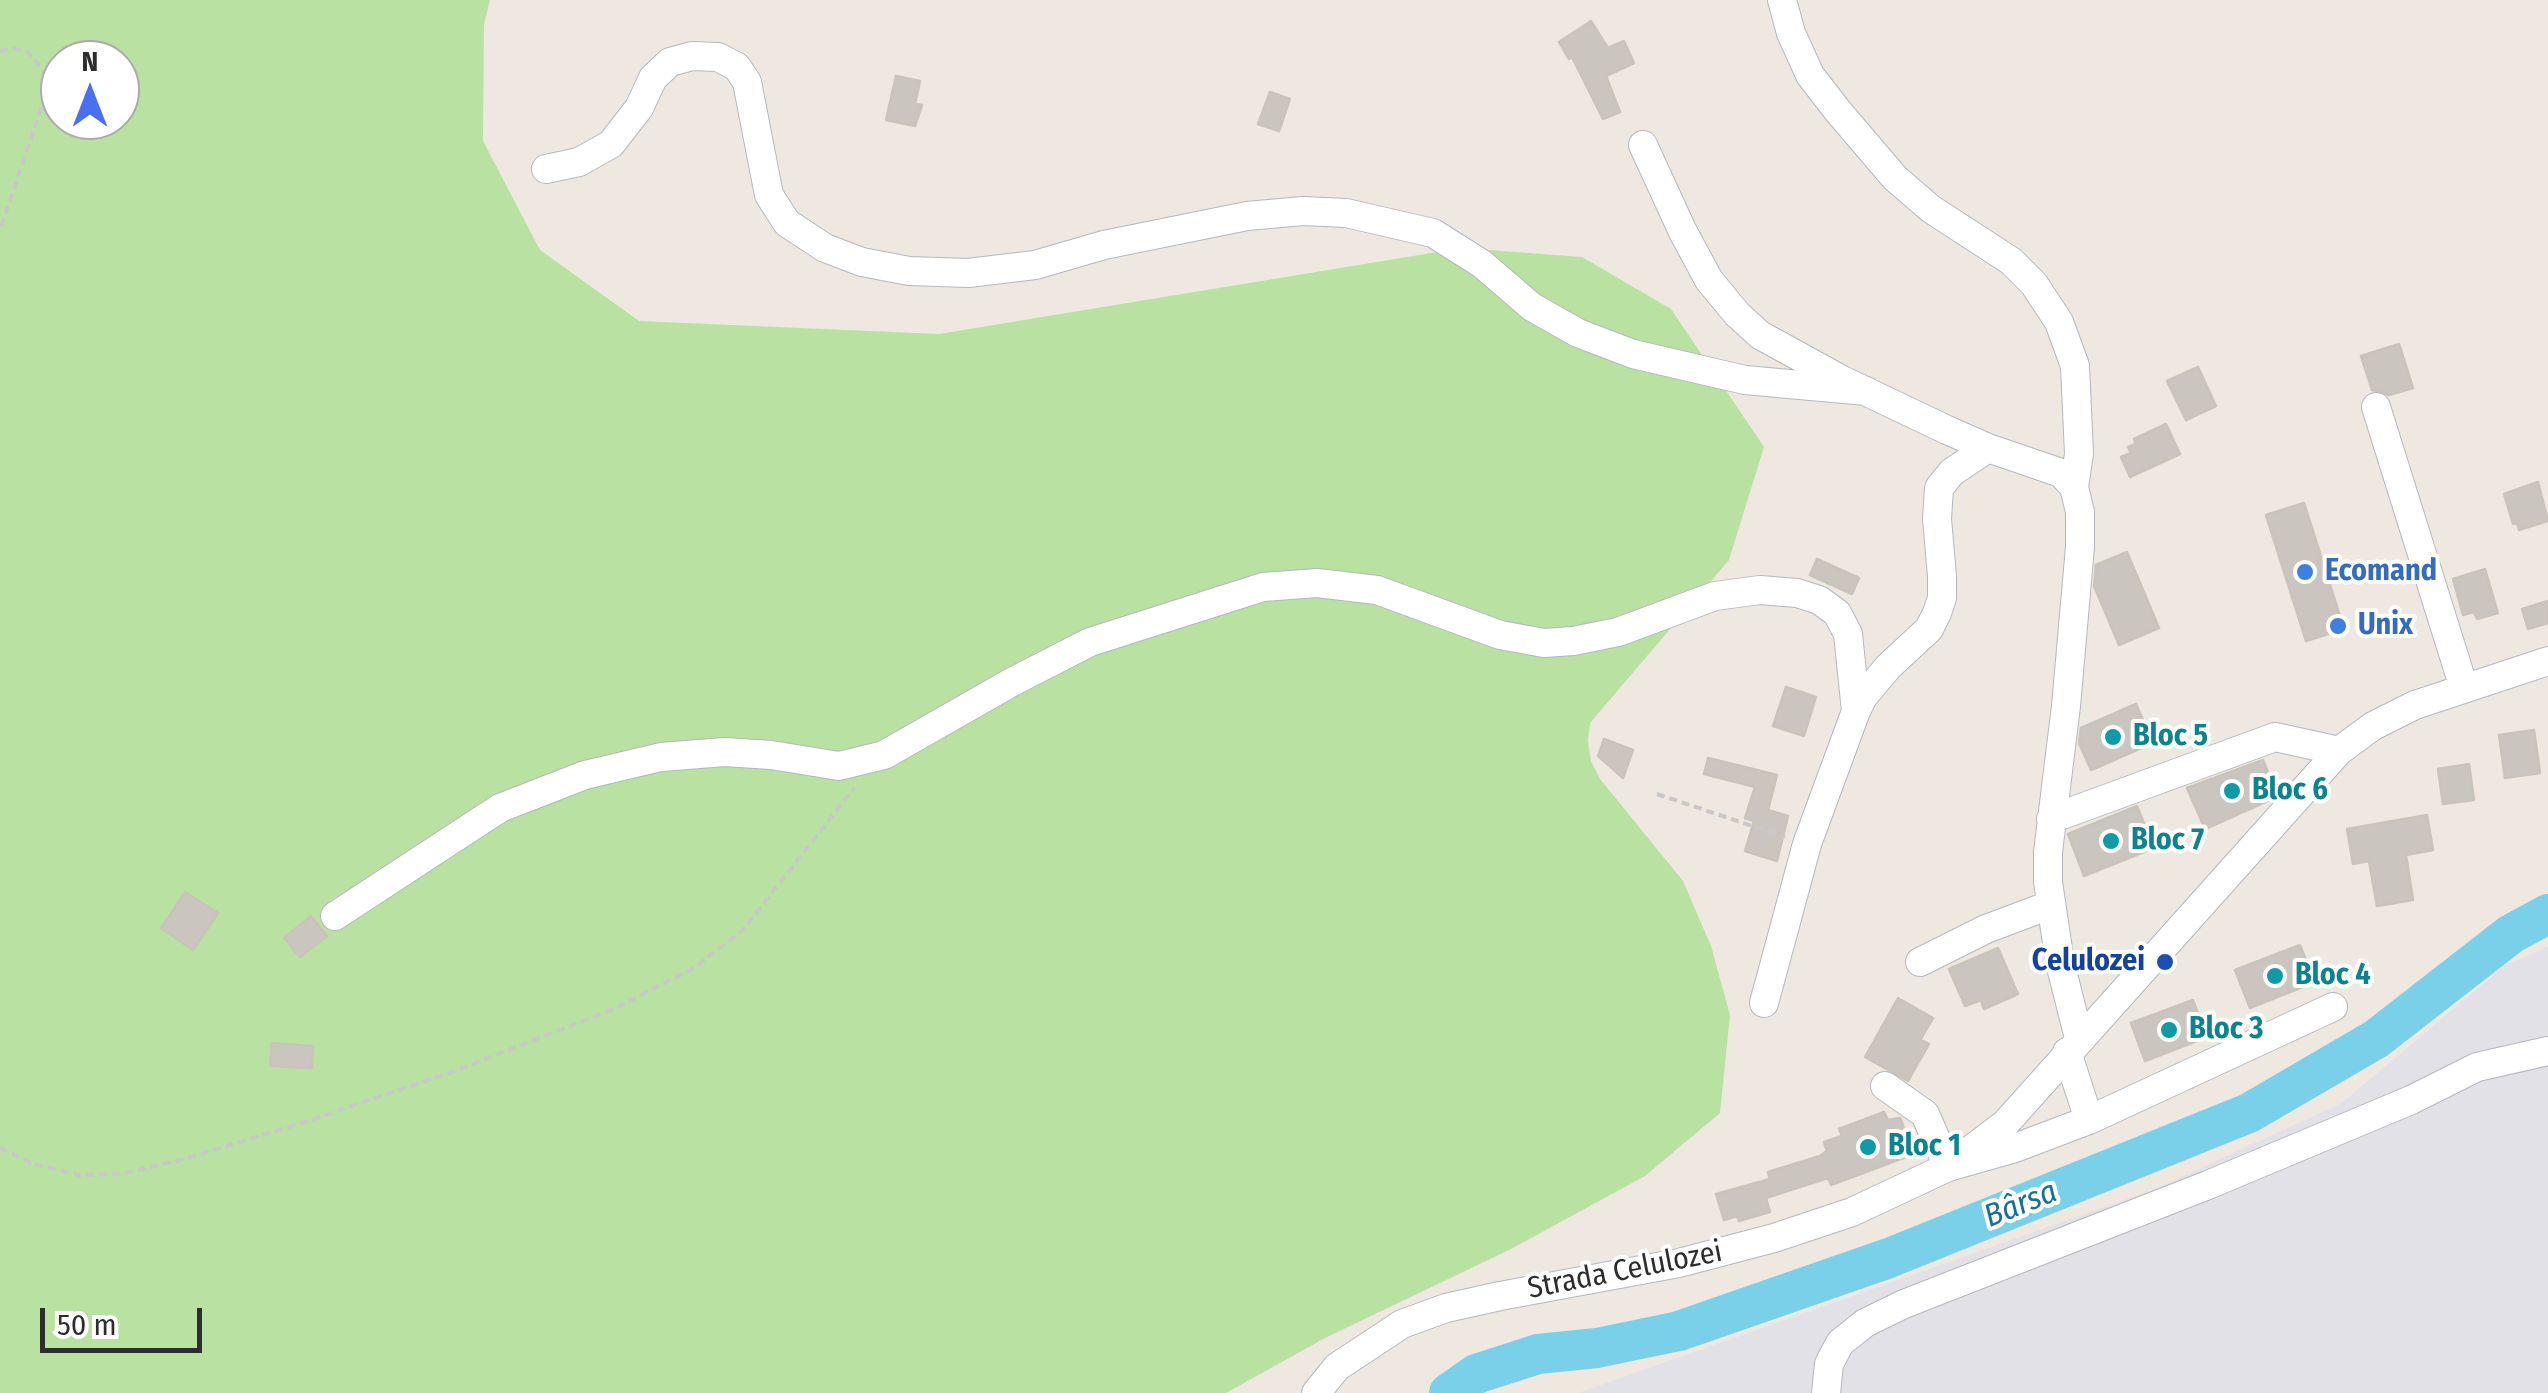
<!DOCTYPE html>
<meta charset="utf-8">
<style>
body{margin:0}
#map{position:relative;width:2548px;height:1393px;overflow:hidden;background:#eee8e1;font-family:"Fira Sans Condensed",sans-serif}
canvas{display:block}
.north{position:absolute;left:40px;top:40px;width:100px;height:100px;box-sizing:border-box;background:#fff;border:2px solid #ababab;border-radius:50%;rotate:0deg;font-size:28px;font-weight:700;line-height:40px;text-align:center;color:#2d2d2d}
.north::after{content:'';display:block;margin:auto;width:35px;height:45px;background:#4a70f1;clip-path:polygon(50% 0,100% 100%,50% 72%,0 100%)}
.scale{position:absolute;left:40px;top:1308px;width:162px;height:45px;box-sizing:border-box;border:5px solid #2d2d2d;border-top:0;padding-left:12px;font-size:30px;line-height:35px;white-space:nowrap;color:#2d2d2d;-webkit-text-stroke:8px #fff;paint-order:stroke}
</style>
<div id="map">
<canvas width="2548" height="1393"></canvas>
<div class="north">N</div>
<div class="scale">50 m</div>
</div>
<script>
const c = document.querySelector('canvas').getContext('2d');
c.lineJoin = 'round';
function fill(path, color) {
  c.fillStyle = color;
  c.fill(path, 'evenodd');
}
function shape(rows) {
  const path = new Path2D();
  for (const r of rows) {
    path.moveTo(r[0], r[1]);
    for (let i = 2; i < r.length; i += 2) path.lineTo(r[i], r[i + 1]);
  }
  return path;
}
function strokePath(path, color, width, dash) {
  c.strokeStyle = color;
  c.lineWidth = width;
  c.lineCap = dash ? 'butt' : 'round';
  c.setLineDash(dash || []);
  c.stroke(path);
}
function drawText(font, color, halo, rows, align = 'center') {
  c.font = font + ' "Fira Sans Condensed",sans-serif';
  c.lineWidth = 8;
  c.setLineDash([]);
  c.textBaseline = 'middle';
  c.strokeStyle = halo;
  c.fillStyle = color;
  for (const [text, x, y, turn = 0] of rows) {
    c.save();
    c.translate(x, y);
    c.rotate((+turn || 0) * Math.PI / 180);
    c.textAlign = isNaN(turn) ? turn : align;
    if (halo) c.strokeText(text, 0, 0);
    c.fillText(text, 0, 0);
    c.restore();
  }
}
const industrial = shape([
 [2548,947,2548,1393,1578,1393,2153,1190,2342,1103,2505,965]
]);
const green = shape([
 [0,0,490,0,484,25,483,141,540,250,639,321,939,334,1462,248,1582,257,1671,309,1764,447,1729,560,1590,723,1588,741,1591,761,1600,779,1683,881,1711,946,1730,1015,1720,1113,1645,1176,1511,1249,1325,1338,1226,1393,0,1393],
 [60,60,120,60,120,120,60,120]
]);
const river = shape([
 [1449,1393,1476,1374,1538,1354,1597,1348,1679,1331,1889,1258,2249,1113,2376,1039,2511,934,2548,914]
]);
const building = shape([
 [1591,21,1608,48,1624,41,1634,63,1606,76,1620,112,1603,119,1572,57,1569,59,1559,42,1591,21],
 [896,76,920,81,915,104,922,105,915,126,886,120,896,76],
 [1270,92,1290,99,1279,131,1258,124,1270,92],
 [2399,344,2413,388,2389,395,2372,390,2361,356,2399,344],
 [2198,367,2216,406,2186,420,2167,381,2198,367],
 [2166,424,2180,454,2130,477,2121,457,2131,453,2128,447,2136,444,2134,439,2166,424],
 [2538,482,2548,521,2519,530,2517,523,2513,524,2504,494,2538,482],
 [2304,503,2344,629,2306,641,2266,515,2304,503],
 [2127,552,2159,628,2119,645,2094,586,2096,565,2127,552],
 [1817,559,1859,578,1852,594,1810,575,1817,559],
 [2485,569,2498,613,2477,619,2474,612,2463,615,2453,579,2485,569],
 [2548,601,2548,623,2528,629,2522,609,2548,601],
 [1786,687,1816,697,1804,736,1773,726,1786,687],
 [2136,704,2153,743,2091,770,2079,743,2081,728,2136,704],
 [2534,730,2540,773,2505,778,2499,735,2534,730],
 [1604,739,1633,750,1623,778,1598,756,1604,739],
 [1708,758,1777,775,1768,810,1788,816,1777,861,1745,851,1754,821,1745,818,1755,787,1704,774,1708,758],
 [2263,760,2277,794,2272,799,2205,829,2187,788,2263,760],
 [2469,764,2474,800,2443,804,2438,769,2469,764],
 [2137,806,2154,848,2084,876,2068,834,2137,806],
 [2427,815,2433,850,2406,855,2413,900,2377,906,2369,861,2353,864,2347,829,2427,815],
 [185,892,218,913,193,950,161,928,185,892],
 [311,916,327,936,300,957,284,938,311,916],
 [2300,945,2315,982,2250,1008,2235,970,2300,945],
 [1998,948,2018,994,1984,1009,1981,1000,1965,1006,1949,969,1998,948],
 [1898,998,1933,1018,1920,1040,1929,1044,1908,1081,1865,1057,1898,998],
 [2193,1000,2207,1037,2145,1061,2131,1023,2193,1000],
 [272,1043,313,1046,312,1068,270,1066,272,1043],
 [1884,1112,1888,1120,1900,1118,1914,1154,1831,1185,1828,1178,1766,1198,1770,1212,1739,1221,1737,1216,1724,1220,1716,1194,1770,1179,1768,1172,1820,1156,1827,1151,1824,1142,1842,1136,1839,1129,1884,1112]
]);
const path = shape([
 [0,51,15,49,28,52,45,72,46,94,0,230],
 [1657,794,1785,837],
 [0,1148,34,1164,79,1175,120,1174,181,1160,305,1122,455,1071,616,1008,694,968,742,931,855,787]
]);
const minor = shape([
 [1782,0,1791,33,1810,75,1837,110,1895,178,1931,209,2011,261,2034,284,2059,322,2075,366,2079,454,2074,487],
 [1643,145,1683,232,1709,280,1737,314,1760,335,1842,380,1947,430,1988,448,2061,473,2074,487,2080,512,2080,547,2066,706,2048,852,2048,882,2060,963,2079,1038],
 [546,169,579,162,611,144,639,108,653,78,670,62,692,56,718,57,737,67,747,82,769,195,787,223,825,248,862,262,909,271,968,273,1035,265,1104,245,1247,216,1303,211,1346,213,1433,233,1482,264,1532,307,1578,333,1633,354,1745,380,1866,391],
 [2376,407,2464,688],
 [2051,819,2275,737,2339,751],
 [335,916,500,808,585,775,661,757,725,752,771,755,839,766,884,755,1012,682,1090,642,1263,587,1317,583,1377,590,1500,635,1544,643,1573,641,1618,632,1715,596,1760,590,1797,593,1819,600,1837,613,1848,634,1856,711],
 [1920,962,1986,929,2050,905],
 [1764,1003,1807,844,1856,711,1863,697,1888,667,1929,629,1937,613,1942,598,1942,576,1937,519,1939,488,1952,472,1988,448],
 [2067,1052,2089,1120],
 [1885,1086,1925,1114,1948,1167,2015,1148,2089,1120,2333,1007],
 [1316,1393,1337,1367,1402,1324,1446,1308,1500,1296,1679,1263,1774,1238,1852,1212,1948,1167,2005,1124,2339,751,2373,726,2415,705,2548,661],
 [1826,1393,1829,1364,1840,1343,1865,1323,1904,1304,2208,1185,2411,1100,2477,1067,2548,1051]
]);
const markers = [
 [2305,572,10,"#3f7fe0"],
 [2338,626,10,"#3f7fe0"],
 [2113,737,10,"#0f9aa8"],
 [2232,791,10,"#0f9aa8"],
 [2111,841,10,"#0f9aa8"],
 [2165,962,10,"#1a4fb4"],
 [2275,976,10,"#0f9aa8"],
 [2169,1030,10,"#0f9aa8"],
 [1868,1147,10,"#0f9aa8"]
];
const shopNames = [
 ["Ecomand",2325,572],
 ["Unix",2358,626]
];
const cultureNames = [
 ["Bloc 5",2133,737],
 ["Bloc 6",2252,791],
 ["Bloc 7",2131,841],
 ["Bloc 4",2295,976],
 ["Bloc 3",2189,1030],
 ["Bloc 1",1888,1147]
];
const transitNames = [
 ["Celulozei",2145,962]
];
const streetNames = [
 ["Strada Celulozei",1625,1271,-11]
];
const waterNames = [
 ["Bârsa",2021,1205,-22]
];
fill(industrial, '#e2e1e7');
fill(green, '#b9e1a1');
strokePath(river, '#7ad0e9', 40);
fill(building, '#cac6bf');
strokePath(building, '#c9c3ba', 2.5);
strokePath(minor, '#b4b7c0', 30);
strokePath(path, '#c8c8c8', 4, [8, 5]);
strokePath(minor, '#fff', 28);
for (const [x, y, r, color] of markers) {
  const dot = new Path2D();
  dot.arc(x, y, r, 0, 2 * Math.PI);
  c.fillStyle = color;
  c.fill(dot);
  strokePath(dot, '#fff', 4);
}
drawText('bold 30px', '#366cbe', '#fff', shopNames, 'left');
drawText('bold 30px', '#0d838f', '#fff', cultureNames, 'left');
drawText('bold 30px', '#164399', '#fff', transitNames, 'right');
drawText('30px', '#2d2d2d', '#fff', streetNames);
drawText('italic 32px', '#15719a', '#fff', waterNames);
</script>
